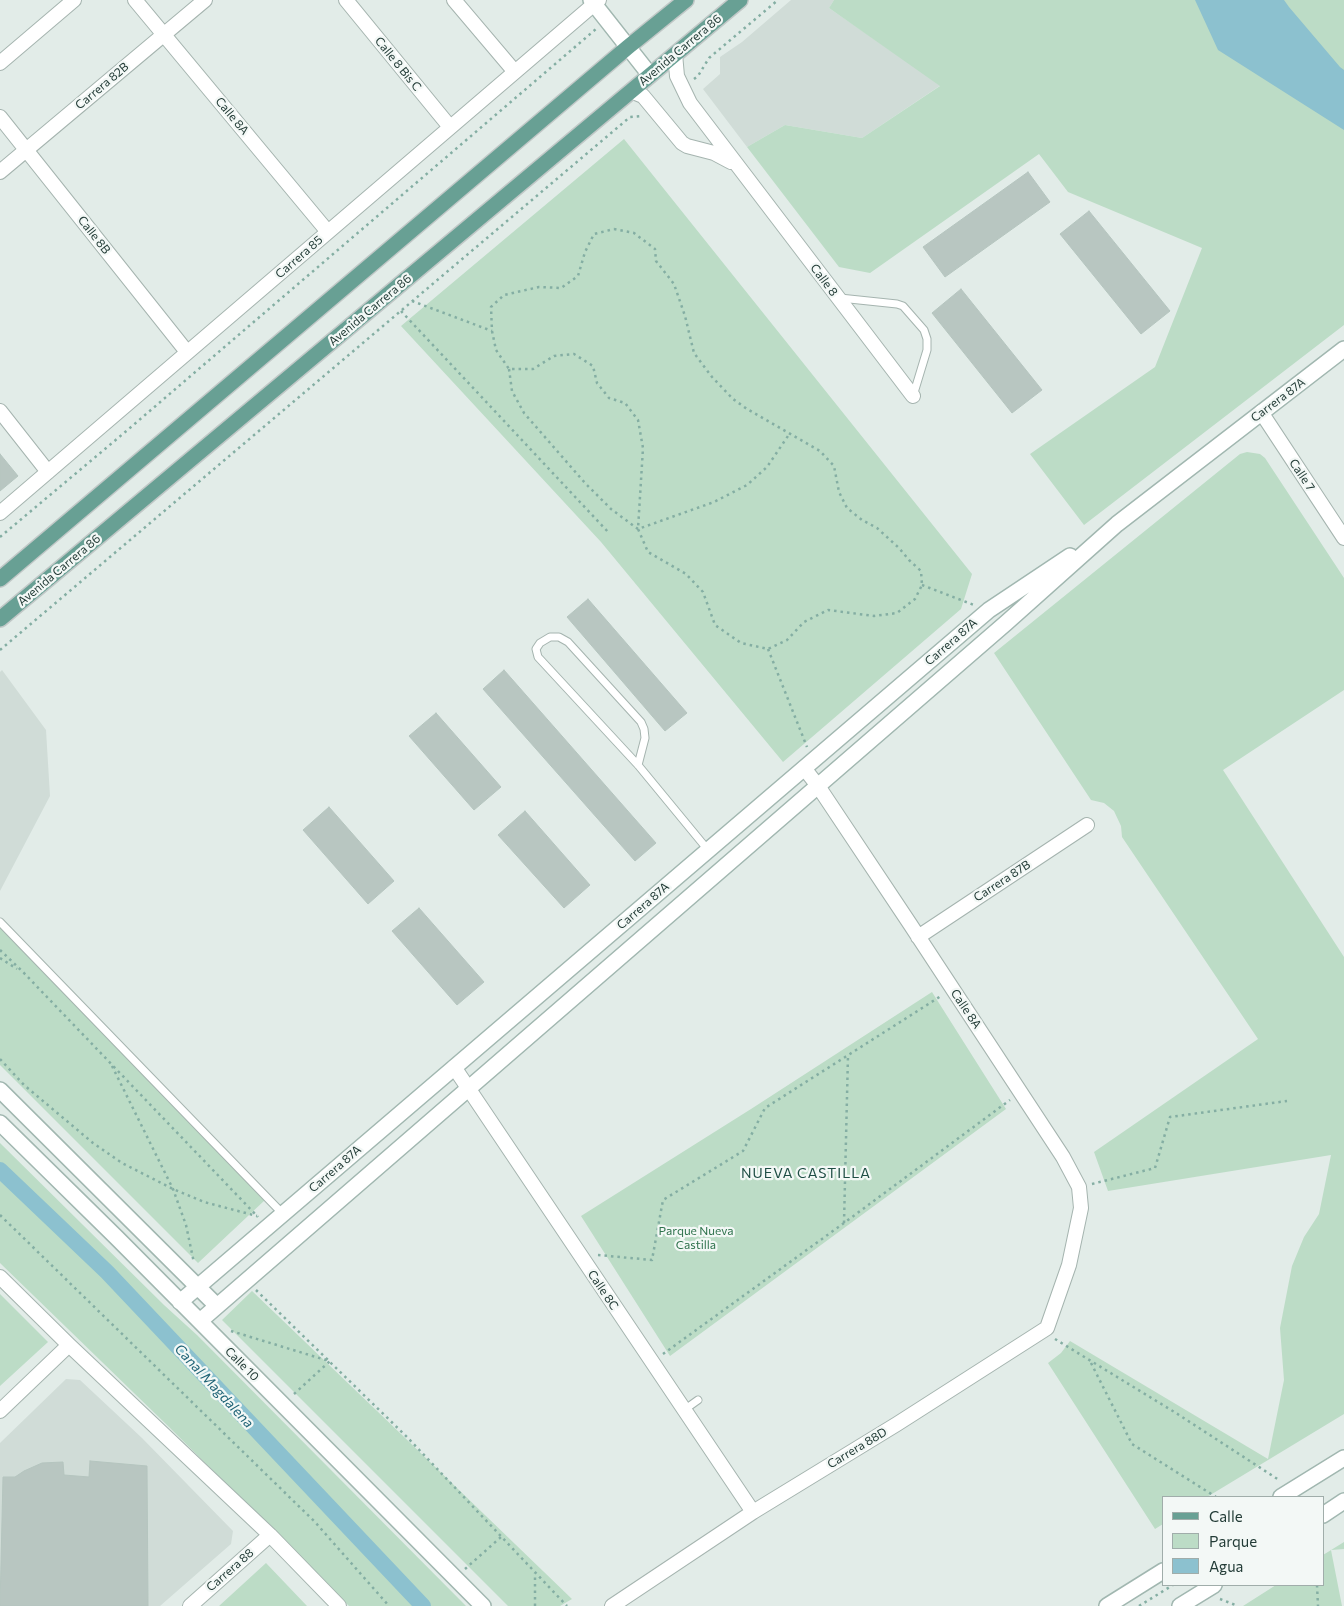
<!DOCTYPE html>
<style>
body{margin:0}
#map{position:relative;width:1344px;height:1606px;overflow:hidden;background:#e2ece8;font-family:Commissioner,sans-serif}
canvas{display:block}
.legend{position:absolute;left:1162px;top:1496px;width:162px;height:90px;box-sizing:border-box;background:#f3f8f6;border:1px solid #a0adaa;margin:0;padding:6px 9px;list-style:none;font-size:15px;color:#233c37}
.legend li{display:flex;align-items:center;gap:10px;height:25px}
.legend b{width:25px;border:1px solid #a0adaa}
</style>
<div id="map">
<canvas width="1344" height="1606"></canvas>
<ul class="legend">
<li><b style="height:6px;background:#68a094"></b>Calle</li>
<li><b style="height:14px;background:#bcdcc6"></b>Parque</li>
<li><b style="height:14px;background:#8cc1cf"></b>Agua</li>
</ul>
</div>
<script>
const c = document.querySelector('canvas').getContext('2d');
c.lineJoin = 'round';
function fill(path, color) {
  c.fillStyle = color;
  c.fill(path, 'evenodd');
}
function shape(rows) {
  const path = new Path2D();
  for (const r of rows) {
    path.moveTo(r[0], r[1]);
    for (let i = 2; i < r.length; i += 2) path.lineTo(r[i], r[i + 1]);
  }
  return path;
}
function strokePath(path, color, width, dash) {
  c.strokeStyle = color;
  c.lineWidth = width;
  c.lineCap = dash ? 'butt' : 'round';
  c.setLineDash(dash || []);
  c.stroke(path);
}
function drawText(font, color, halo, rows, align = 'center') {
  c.font = font + ' Commissioner,sans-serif';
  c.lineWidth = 4.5;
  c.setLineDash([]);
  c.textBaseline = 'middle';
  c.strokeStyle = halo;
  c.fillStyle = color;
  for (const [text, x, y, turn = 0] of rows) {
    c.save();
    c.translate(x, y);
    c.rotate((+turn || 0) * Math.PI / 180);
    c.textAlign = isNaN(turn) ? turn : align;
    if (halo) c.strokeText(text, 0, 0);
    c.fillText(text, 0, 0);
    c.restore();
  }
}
const built = shape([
 [791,0,834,0,829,8,941,85,862,138,785,125,747,147,703,89,720,74,720,57,742,42],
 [2,670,46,730,50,796,0,891,0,672],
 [66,1379,80,1380,142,1438,233,1531,231,1544,160,1606,0,1606,0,1443]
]);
const green = shape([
 [834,0,1344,0,1344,325,1084,525,1030,454,1155,367,1202,248,1068,192,1039,154,870,273,839,267,747,147,785,125,862,138,940,86,829,8],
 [624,139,972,574,961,609,783,762,601,542,401,326],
 [1247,452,1260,454,1265,458,1344,578,1344,690,1223,770,1344,957,1344,1414,1207,1497,1163,1497,1163,1524,1155,1529,1048,1363,1061,1353,1070,1341,1268,1459,1284,1380,1280,1328,1292,1266,1304,1237,1319,1214,1331,1155,1108,1191,1094,1152,1258,1039,1122,837,1121,826,1114,811,1104,803,1091,800,994,653,1240,454],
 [0,921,265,1200,198,1263,0,1065],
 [932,992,1006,1109,670,1356,581,1216,751,1109],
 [0,1143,164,1305,197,1335,466,1606,349,1606,169,1427,0,1263],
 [252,1291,401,1434,572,1599,560,1606,508,1606,222,1320],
 [0,1294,48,1342,0,1386],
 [1344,1542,1344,1549,1331,1550,1342,1606,1243,1606,1276,1585,1323,1585,1323,1555],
 [266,1563,307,1606,219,1606]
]);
const water = shape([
 [1195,0,1284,0,1289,7,1340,67,1344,70,1344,130,1218,50]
]);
const canal = shape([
 [0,1170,107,1272,423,1606]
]);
const building = shape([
 [1028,172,1050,202,945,277,923,247,1028,172],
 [1089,211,1170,311,1141,334,1060,234,1089,211],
 [961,289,1042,390,1012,413,932,313,961,289],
 [0,454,18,476,0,491,0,454],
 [588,599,687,713,665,731,567,617,588,599],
 [504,670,656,843,635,861,483,689,504,670],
 [436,713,501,787,474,810,409,736,436,713],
 [329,807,394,881,368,904,303,830,329,807],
 [525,811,590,885,564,908,498,835,525,811],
 [419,908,484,982,457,1005,392,931,419,908],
 [90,1461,147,1466,148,1606,0,1606,3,1477,15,1477,24,1471,42,1463,63,1462,64,1475,89,1477,90,1461]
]);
const path = shape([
 [694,79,698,76,709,58,778,0],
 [614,229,634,233,655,249,656,261,674,284,685,316,694,353,712,377,733,399,747,409,820,451,834,466,839,492,847,508,862,520,877,528,899,548,909,560,921,571,922,585,915,599,897,613,874,616,828,610,804,622,787,640,768,649,741,643,715,625,703,592,686,574,648,552,638,529,643,448,638,420,625,403,609,398,597,383,593,366,574,354,554,356,533,369,509,369,496,350,492,331,491,307,504,295,539,287,561,288,578,276,585,252,594,234,614,229],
 [412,301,492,331],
 [401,311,609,533],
 [509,369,512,391,524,413,585,483,611,509,638,529,714,502,747,485,767,467,790,433],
 [0,537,124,433,596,29],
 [922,585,974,605],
 [768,649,807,747],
 [0,650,591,150,630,117,641,116],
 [0,950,23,972,258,1217],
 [0,958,17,969],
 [0,1059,24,1085,93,1143,122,1163,173,1189,204,1202,257,1216],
 [112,1066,173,1189,186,1225,194,1263],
 [1092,1184,1155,1168,1170,1117,1287,1101],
 [0,1215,315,1522,389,1606],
 [844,1223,848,1055],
 [598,1255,652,1260,663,1200,743,1151,765,1108,941,996],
 [256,1290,407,1437,567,1606],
 [231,1331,329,1361],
 [1055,1339,1176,1413,1279,1480],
 [663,1354,844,1223,1010,1100],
 [1091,1363,1132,1444,1216,1497],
 [294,1394,330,1361],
 [465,1569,501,1537],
 [1317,1585,1318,1606],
 [1220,1599,1238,1606],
 [535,1606,535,1573],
 [1139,1606,1173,1585]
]);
const lane = shape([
 [840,298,897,304,903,306,924,330,927,339,927,350,913,396],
 [638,765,645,738,644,729,641,722,568,642,559,637,550,637,540,643,536,649,538,657,638,765,708,850],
 [0,922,283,1214],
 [684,1410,698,1400]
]);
const street = shape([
 [135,0,328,232],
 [346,0,450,127],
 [454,0,515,72],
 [675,54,677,76,690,103,913,396],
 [0,63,74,0],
 [631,91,643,96,682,143,687,146,714,153,731,162],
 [0,117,187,352],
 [0,172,205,0],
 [0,411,48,472],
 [1261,412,1344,538],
 [0,513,599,0],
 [918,937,1087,825],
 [454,1067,753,1512],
 [0,1277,69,1345,270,1535,339,1606],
 [0,1411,69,1345],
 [190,1606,270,1535],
 [612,1606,753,1512,897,1424,1047,1328,1069,1265,1081,1208,1079,1187,1063,1157,910,924,818,786,804,768]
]);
const secondary = shape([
 [591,0,650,75],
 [0,1090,217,1306],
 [0,1123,117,1238,483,1606],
 [180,1302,989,610,1070,556],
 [200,1321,1006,623,1117,524,1344,349],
 [1281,1497,1344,1458],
 [1323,1515,1344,1501],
 [1107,1606,1163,1571],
 [1180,1606,1214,1585]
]);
const primary = shape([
 [0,579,628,47,686,0],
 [0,619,740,0]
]);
const streetNames = [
 ["Avenida Carrera 86",680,50,-40],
 ["Calle 8 Bis C",398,64,51],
 ["Carrera 82B",102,86,-40],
 ["Calle 8A",232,116,50],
 ["Calle 8B",94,235,52],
 ["Carrera 85",299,257,-41],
 ["Calle 8",824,280,53],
 ["Avenida Carrera 86",370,310,-40],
 ["Carrera 87A",1278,400,-37],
 ["Calle 7",1302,475,56],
 ["Avenida Carrera 86",59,570,-40],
 ["Carrera 87A",951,642,-41],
 ["Carrera 87B",1002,881,-33],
 ["Carrera 87A",643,906,-41],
 ["Calle 8A",966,1009,56],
 ["Carrera 87A",335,1169,-41],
 ["Calle 8C",603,1290,56],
 ["Calle 10",242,1364,45],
 ["Carrera 88D",857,1448,-31],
 ["Carrera 88",230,1570,-41]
];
const parkNames = [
 ["Parque Nueva",696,1231],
 ["Castilla",696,1245]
];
const neighbourhoodNames = [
 ["NUEVA CASTILLA",806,1173]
];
const waterNames = [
 ["Canal Magdalena",214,1386,47]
];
fill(built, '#d0dcd7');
fill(green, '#bcdcc6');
fill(water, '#8cc1cf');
strokePath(canal, '#8cc1cf', 16);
fill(building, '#b8c6c1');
strokePath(building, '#b5c5bf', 1);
strokePath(lane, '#a5b4af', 9);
strokePath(street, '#a5b4af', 16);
strokePath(secondary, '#a1b7b0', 18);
strokePath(primary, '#c1c8c7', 18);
strokePath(path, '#84aea3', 2.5, [2.5, 4]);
strokePath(lane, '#fff', 7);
strokePath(street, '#fff', 14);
strokePath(secondary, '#fff', 15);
strokePath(primary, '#68a094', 15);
drawText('12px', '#233c37', '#f3f8f6', streetNames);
drawText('12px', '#2e724c', '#f3f8f6', parkNames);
c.letterSpacing = '1px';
drawText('14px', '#1f4e45', '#f3f8f6', neighbourhoodNames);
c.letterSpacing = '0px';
drawText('italic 14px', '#1f6376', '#f3f8f6', waterNames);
</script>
